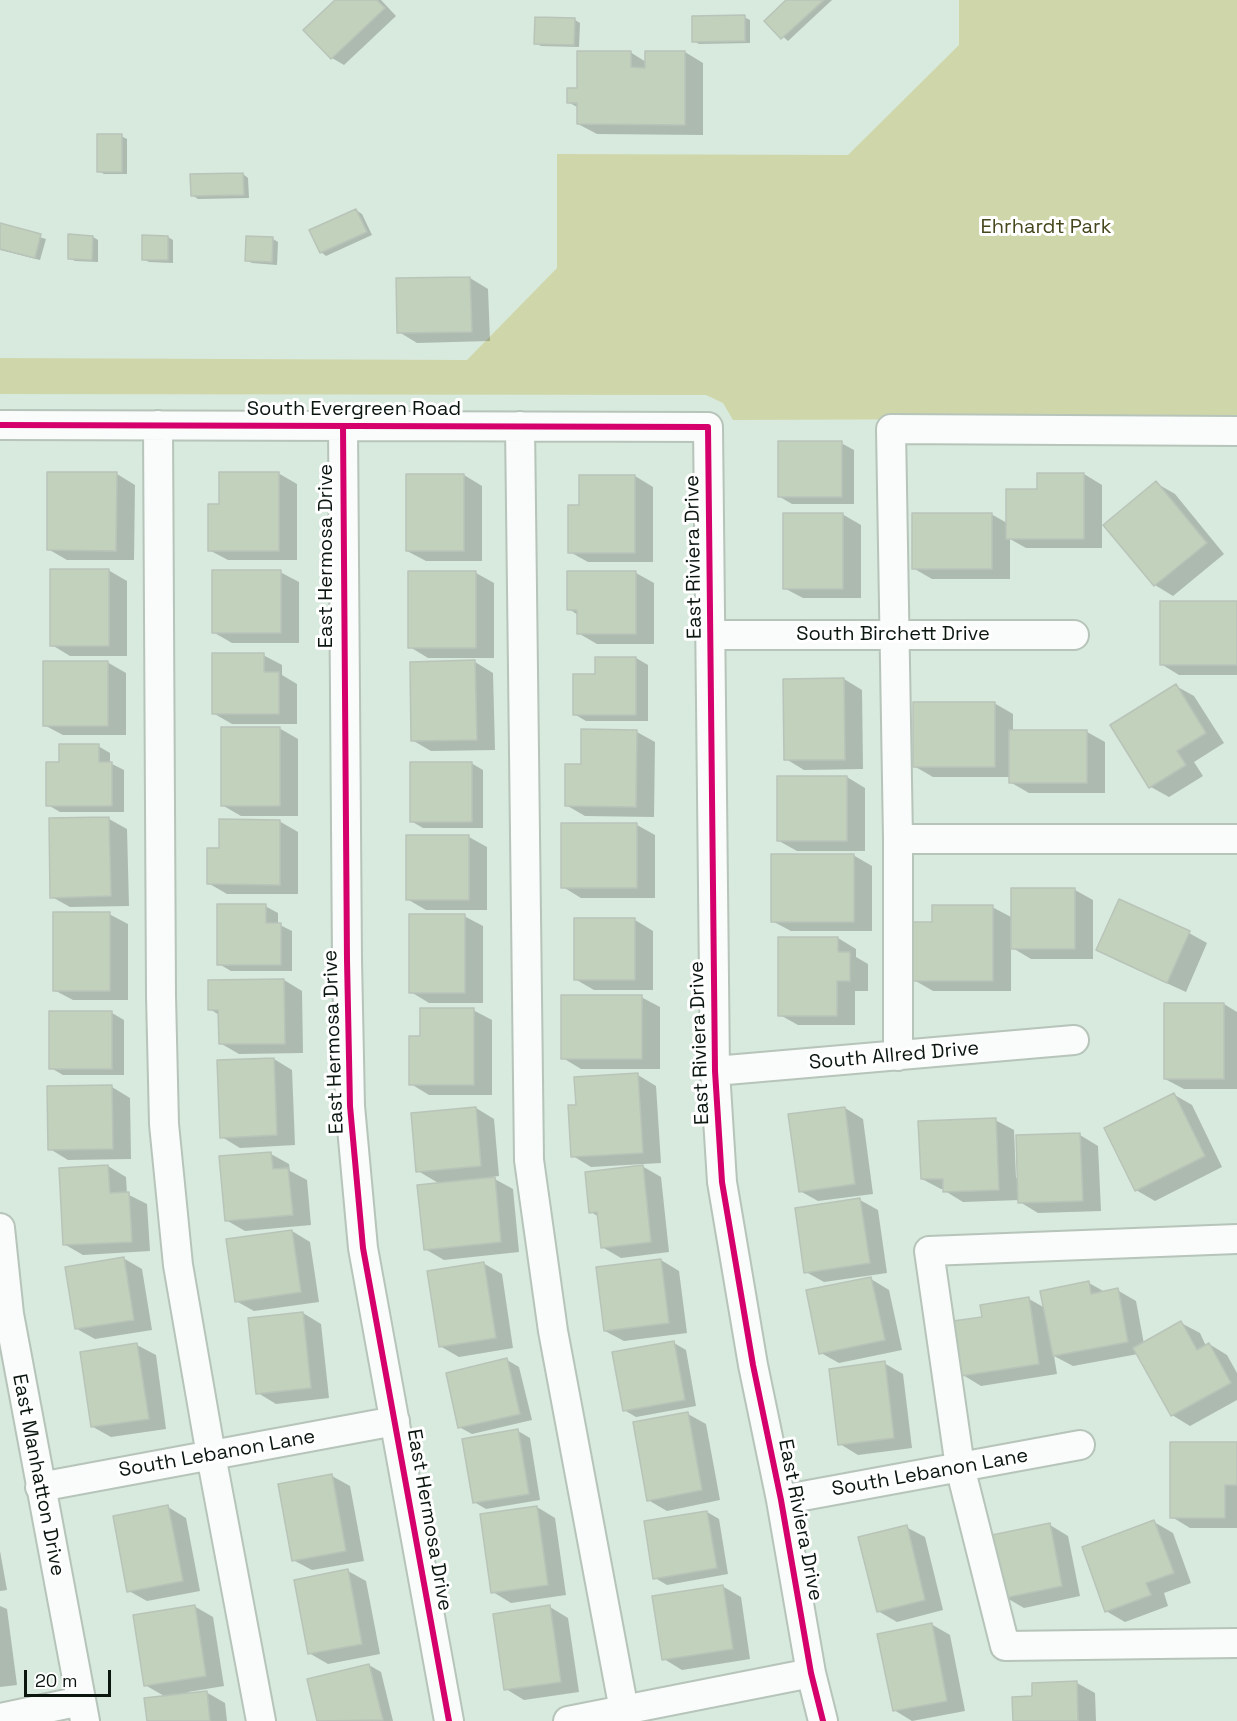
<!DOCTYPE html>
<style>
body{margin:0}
#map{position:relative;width:1237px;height:1721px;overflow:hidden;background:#d8e9dd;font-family:"Space Grotesk",sans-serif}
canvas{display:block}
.scale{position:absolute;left:24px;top:1670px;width:87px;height:27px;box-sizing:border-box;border:3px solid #0b160f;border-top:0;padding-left:8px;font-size:18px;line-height:21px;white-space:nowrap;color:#0b160f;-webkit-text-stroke:4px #fff;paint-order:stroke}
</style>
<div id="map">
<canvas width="1237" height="1721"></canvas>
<div class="scale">20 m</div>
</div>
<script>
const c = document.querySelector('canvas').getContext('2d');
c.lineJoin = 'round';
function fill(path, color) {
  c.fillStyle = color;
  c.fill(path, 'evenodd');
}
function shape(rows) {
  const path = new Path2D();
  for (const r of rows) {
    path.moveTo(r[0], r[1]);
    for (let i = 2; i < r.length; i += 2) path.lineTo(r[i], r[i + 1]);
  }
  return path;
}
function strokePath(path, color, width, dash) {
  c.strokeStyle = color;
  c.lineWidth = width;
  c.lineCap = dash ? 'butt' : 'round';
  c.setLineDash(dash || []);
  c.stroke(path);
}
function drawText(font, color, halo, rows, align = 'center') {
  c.font = font + ' "Space Grotesk",sans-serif';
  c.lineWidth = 6;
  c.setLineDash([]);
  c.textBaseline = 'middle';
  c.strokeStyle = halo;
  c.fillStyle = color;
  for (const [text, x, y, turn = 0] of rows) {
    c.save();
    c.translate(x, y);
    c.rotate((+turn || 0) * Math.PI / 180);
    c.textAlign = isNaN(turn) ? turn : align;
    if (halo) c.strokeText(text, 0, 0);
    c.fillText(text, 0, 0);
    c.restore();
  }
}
const green = shape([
 [959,0,1237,0,1237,418,733,420,723,403,706,395,0,394,0,358,467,360,557,268,557,154,848,155,959,45]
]);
const shadow = shape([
 [337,0,381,0,396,16,344,65,332,58,305,30],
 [789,0,832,0,788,41,766,21],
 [744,17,750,20,750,43,699,44,694,41],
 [575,20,580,23,579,47,541,46,536,43],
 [630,52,646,62,685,52,703,63,703,135,597,134,578,124,579,108,568,102,579,89],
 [121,136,127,139,127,174,104,174,99,171],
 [243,174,248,178,249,198,198,199,192,195],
 [356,210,362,214,372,235,326,256,321,252],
 [0,225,46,239,40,260,0,250],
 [93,237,98,240,98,262,75,261,69,258],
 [168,237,173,240,173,263,149,262,143,259],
 [273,239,278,242,277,265,252,263,246,260],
 [470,278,488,289,490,341,417,343,399,332],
 [841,443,854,450,854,504,792,504,780,497],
 [278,473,297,484,297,560,228,560,209,550,220,505],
 [117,474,135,485,134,560,67,560,48,549],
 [1084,474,1102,485,1102,548,1026,548,1010,539,1010,579,932,579,913,568,991,514,1007,523,1038,490],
 [464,475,482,486,482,561,426,561,407,551],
 [635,476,653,487,653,562,588,562,570,552,581,507],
 [1156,483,1175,494,1224,554,1173,596,1155,585],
 [842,514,861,525,861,598,803,598,784,588],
 [108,570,127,581,127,656,70,656,52,645],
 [280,572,299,582,299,643,232,643,213,632],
 [476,573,494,583,494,658,428,658,410,647],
 [636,573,654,583,654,644,597,644,578,633,578,615,569,609],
 [1237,603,1237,675,1179,675,1161,664],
 [263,655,282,665,282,675,297,684,297,724,232,724,213,713],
 [636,658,648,665,648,721,586,721,574,714,597,675],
 [107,662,126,673,126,735,63,735,44,725],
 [475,662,493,673,495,750,431,751,412,740,411,663],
 [844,679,862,690,863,769,804,770,786,759],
 [1176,686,1194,696,1224,743,1194,762,1203,776,1169,797,1151,787],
 [994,703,1013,714,1013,732,1087,732,1105,742,1105,793,1029,793,1010,782,1010,777,933,777,914,766],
 [279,728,298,739,298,816,241,816,222,805],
 [637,732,655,742,654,817,585,816,566,805],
 [98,746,110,753,110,763,124,770,124,812,60,812,48,805,61,763],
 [471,763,483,770,483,828,423,828,411,821],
 [847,777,865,788,865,851,797,851,779,841],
 [109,819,127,829,129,906,70,907,52,897],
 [279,821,298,832,298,894,227,894,208,883,220,849],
 [563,825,637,825,655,835,655,898,581,898,563,887],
 [469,837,487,847,487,910,426,910,407,899],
 [853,855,872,866,872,931,791,931,772,921],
 [1013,890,1075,890,1093,900,1093,959,1031,959,1011,947,1011,991,933,991,914,980,934,923,992,907,1013,918],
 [265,906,278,913,278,924,292,931,292,971,231,971,219,964],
 [109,914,128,924,128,1000,73,1000,54,990],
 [464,916,483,926,483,1003,429,1003,411,992],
 [635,920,653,931,653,990,594,990,575,979],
 [1189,933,1207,943,1186,992,1116,960,1098,950],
 [780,938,838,938,856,949,856,957,868,964,868,991,855,991,855,1025,798,1025,780,1015],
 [284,980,302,991,303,1053,239,1054,220,1043,219,1015,210,1009],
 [641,997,660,1007,660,1069,581,1069,563,1058],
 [1224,1004,1237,1012,1237,1089,1184,1089,1165,1079],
 [473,1010,492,1020,492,1095,429,1095,411,1084,421,1038],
 [112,1013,124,1020,124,1075,63,1075,51,1068],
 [274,1059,292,1070,295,1145,240,1148,222,1137],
 [638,1075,656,1086,661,1163,591,1167,573,1156,578,1106],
 [112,1087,130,1098,131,1159,68,1160,50,1149],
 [1173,1094,1192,1105,1222,1167,1155,1201,1136,1190],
 [476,1108,494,1119,499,1176,491,1177,513,1189,519,1252,444,1260,425,1249,440,1184,418,1171],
 [845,1108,863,1119,873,1194,818,1201,800,1191],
 [995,1120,1014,1130,1016,1178,1019,1178,1080,1135,1098,1146,1101,1211,1038,1213,1020,1202,1020,1200,963,1202,945,1191,945,1189,941,1189,922,1179],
 [271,1154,289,1164,290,1171,307,1180,311,1225,245,1231,226,1220],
 [108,1166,126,1177,127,1194,147,1204,150,1251,83,1255,64,1244],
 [642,1166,661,1177,669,1252,621,1258,602,1247,599,1217,591,1212],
 [860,1200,878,1210,887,1273,824,1282,806,1272],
 [292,1231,310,1242,319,1302,254,1311,236,1301],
 [123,1258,142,1269,152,1330,95,1339,77,1329],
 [661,1260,679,1271,687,1333,624,1341,605,1331],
 [483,1263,502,1274,513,1348,459,1357,440,1346],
 [871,1279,889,1290,902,1350,839,1363,821,1353],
 [1089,1283,1105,1292,1117,1290,1136,1301,1144,1344,1181,1323,1200,1333,1206,1346,1209,1344,1227,1355,1237,1373,1237,1400,1190,1426,1172,1415,1138,1354,1073,1366,1054,1356,1057,1374,981,1386,963,1375,984,1318,1029,1299,1045,1308],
 [303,1313,321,1324,329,1398,276,1404,258,1393],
 [674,1343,686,1350,696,1406,636,1417,624,1410],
 [137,1345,156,1355,166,1429,111,1437,93,1427],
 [507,1360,519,1367,532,1420,472,1434,459,1427],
 [884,1363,903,1374,912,1448,858,1455,840,1444],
 [688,1414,706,1424,720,1500,667,1511,648,1500],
 [518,1431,530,1438,540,1500,486,1509,474,1502],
 [1237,1443,1237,1528,1190,1528,1172,1517],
 [332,1476,350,1486,364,1561,312,1570,293,1560],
 [168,1507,186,1518,200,1591,147,1601,129,1591],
 [537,1507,555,1518,566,1595,511,1603,493,1592],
 [707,1512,719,1519,728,1574,667,1585,655,1578],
 [1154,1522,1173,1533,1191,1583,1164,1593,1168,1606,1125,1622,1106,1611],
 [1050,1525,1068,1536,1080,1596,1024,1608,1005,1597],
 [906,1527,925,1537,943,1610,897,1622,878,1611],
 [0,1551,7,1590,0,1591],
 [348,1571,366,1581,380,1654,328,1664,309,1653],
 [722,1586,741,1597,750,1659,682,1670,664,1659],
 [0,1606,7,1609,17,1685,0,1687],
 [194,1606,213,1617,224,1686,188,1692,189,1695,206,1692,225,1703,227,1721,149,1721,166,1697,145,1685],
 [550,1607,568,1618,579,1692,524,1700,506,1689],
 [931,1624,950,1635,965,1711,912,1721,894,1710],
 [369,1665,381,1672,393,1721,319,1721,309,1680],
 [1077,1683,1095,1693,1096,1721,1015,1721]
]);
const building = shape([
 [335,0,377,0,385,8,331,59,303,30,335,0],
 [786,0,824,0,781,39,764,21,786,0],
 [745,15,745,41,692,42,692,16,745,15],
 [535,17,575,18,574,45,534,44,535,17],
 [577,51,631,51,631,67,645,68,645,51,685,51,685,125,577,124,577,103,567,103,567,88,577,88,577,51],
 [97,134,122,134,122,172,97,172,97,134],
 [243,173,244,195,191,196,190,174,243,173],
 [356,209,367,232,320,253,309,230,356,209],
 [0,223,41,234,35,258,0,249,0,223],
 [68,234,93,236,92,260,68,259,68,234],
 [142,235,168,236,168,260,142,260,142,235],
 [246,236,273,237,272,262,245,261,246,236],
 [470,277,472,332,397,333,396,278,470,277],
 [778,441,842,441,842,497,778,497,778,441],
 [47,472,117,472,116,551,47,550,47,472],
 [219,472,279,472,279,551,208,551,208,504,219,504,219,472],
 [1037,473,1084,473,1084,539,1006,539,1006,489,1037,489,1037,473],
 [406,474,464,474,464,551,406,551,406,474],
 [579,475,635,475,635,553,568,553,568,505,579,505,579,475],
 [1156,481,1207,543,1154,586,1103,525,1156,481],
 [783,513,843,513,843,589,783,589,783,513],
 [912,513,992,513,992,569,912,569,912,513],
 [50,569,109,569,109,646,50,646,50,569],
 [212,570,281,570,281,633,212,633,212,570],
 [408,571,476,571,476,648,408,648,408,571],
 [567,571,636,571,636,634,577,634,577,610,567,610,567,571],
 [1160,601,1237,601,1237,665,1160,665,1160,601],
 [212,653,264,653,264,672,279,672,279,714,212,714,212,653],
 [595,657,636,657,636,715,573,715,573,674,595,674,595,657],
 [475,660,477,740,411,741,410,662,475,660],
 [43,661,108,661,108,726,43,726,43,661],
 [844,678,845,760,784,760,783,679,844,678],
 [1176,684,1206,733,1177,751,1186,765,1149,788,1110,725,1176,684],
 [913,702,995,702,995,767,913,767,913,702],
 [221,727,280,727,280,806,221,806,221,727],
 [581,729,637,730,636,807,565,806,565,764,581,764,581,729],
 [1009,730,1087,730,1087,783,1009,783,1009,730],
 [59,744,99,744,99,762,112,762,112,806,46,806,46,762,59,762,59,744],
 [410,762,472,762,472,822,410,822,410,762],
 [777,776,847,776,847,841,777,841,777,776],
 [109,817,111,896,50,898,49,818,109,817],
 [219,819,280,820,280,885,207,884,207,848,219,848,219,819],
 [561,823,637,823,637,888,561,888,561,823],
 [406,835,469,835,469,900,406,900,406,835],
 [771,854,854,854,854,922,771,922,771,854],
 [1011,888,1075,888,1075,949,1011,949,1011,888],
 [1119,899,1190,931,1167,983,1096,950,1119,899],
 [217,904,266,904,266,923,281,923,281,965,217,965,217,904],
 [932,905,993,905,993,981,913,981,913,922,932,922,932,905],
 [53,912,110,912,110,991,53,991,53,912],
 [409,914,465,914,465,993,409,993,409,914],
 [574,918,635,918,635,980,574,980,574,918],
 [778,937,838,937,838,952,850,952,850,981,837,981,837,1016,778,1016,778,937],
 [284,979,285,1044,219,1044,218,1010,208,1010,208,980,284,979],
 [561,995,642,995,642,1059,561,1059,561,995],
 [1164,1003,1224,1003,1224,1079,1164,1079,1164,1003],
 [420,1008,474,1008,474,1085,409,1085,409,1036,420,1036,420,1008],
 [49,1011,112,1011,112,1069,49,1069,49,1011],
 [274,1058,277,1135,220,1138,217,1060,274,1058],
 [638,1073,643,1153,571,1157,568,1105,576,1105,574,1077,638,1073],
 [112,1085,113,1149,48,1150,47,1086,112,1085],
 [1174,1093,1205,1156,1135,1191,1104,1128,1174,1093],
 [476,1107,481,1166,416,1172,411,1113,476,1107],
 [845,1107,855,1184,799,1192,788,1114,845,1107],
 [996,1118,999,1190,943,1192,943,1179,921,1179,918,1121,996,1118],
 [1080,1133,1083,1201,1018,1203,1016,1135,1080,1133],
 [271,1152,273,1169,288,1168,293,1215,225,1221,219,1156,271,1152],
 [108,1165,110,1193,129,1192,132,1242,63,1245,59,1168,108,1165],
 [643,1165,651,1242,601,1248,597,1212,589,1213,585,1172,643,1165],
 [495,1177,501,1242,424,1250,417,1185,495,1177],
 [860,1198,870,1263,804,1273,795,1208,860,1198],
 [292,1230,301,1292,235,1302,226,1239,292,1230],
 [124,1257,134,1320,75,1329,65,1267,124,1257],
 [661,1259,669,1323,604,1331,596,1267,661,1259],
 [484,1262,496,1338,439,1347,427,1271,484,1262],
 [871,1277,885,1340,819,1354,806,1290,871,1277],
 [1089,1281,1091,1294,1118,1288,1128,1342,1053,1356,1040,1291,1089,1281],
 [1029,1297,1039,1364,961,1376,953,1321,982,1317,980,1305,1029,1297],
 [303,1312,311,1388,256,1394,248,1318,303,1312],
 [1181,1321,1197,1350,1209,1343,1231,1383,1171,1416,1133,1348,1181,1321],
 [674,1341,685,1400,623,1411,612,1352,674,1341],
 [137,1343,149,1419,91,1427,80,1352,137,1343],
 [507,1358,520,1414,458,1428,446,1373,507,1358],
 [885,1361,894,1438,838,1445,829,1369,885,1361],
 [688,1412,702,1490,647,1501,633,1422,688,1412],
 [518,1429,529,1494,473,1503,462,1439,518,1429],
 [1170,1442,1237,1442,1237,1485,1225,1485,1225,1518,1170,1518,1170,1442],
 [332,1474,346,1551,292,1561,278,1484,332,1474],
 [168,1505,183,1581,127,1592,113,1516,168,1505],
 [537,1506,548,1585,491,1593,480,1514,537,1506],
 [707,1511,717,1568,653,1579,644,1521,707,1511],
 [1154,1520,1174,1573,1146,1583,1151,1595,1105,1612,1082,1547,1154,1520],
 [1050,1523,1062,1586,1004,1598,992,1535,1050,1523],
 [907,1525,925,1600,877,1612,858,1537,907,1525],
 [348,1569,362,1644,308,1654,294,1580,348,1569],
 [723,1585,733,1649,662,1660,652,1596,723,1585],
 [195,1605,206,1676,144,1686,133,1615,195,1605],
 [550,1605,561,1682,504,1690,493,1614,550,1605],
 [932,1623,947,1701,893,1711,877,1634,932,1623],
 [369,1664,383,1720,317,1721,307,1679,369,1664],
 [1077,1681,1078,1721,1013,1721,1012,1697,1032,1696,1032,1683,1077,1681],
 [207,1691,210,1721,147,1721,144,1698,207,1691]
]);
const minor = shape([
 [0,425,708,427,715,1071,722,1182,753,1365,781,1500,811,1673,823,1721],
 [158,425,161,996,164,1124,178,1265,211,1455,261,1721],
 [343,426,347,960,350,1106,363,1248,449,1721],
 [520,426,529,1160,553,1331,626,1721],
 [711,635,1074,635],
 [898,839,1237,839],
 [898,1056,898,839,891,429,1237,431],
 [715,1071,1074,1040],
 [0,1228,9,1314,85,1721],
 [1237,1239,929,1251,960,1467,1005,1646,1237,1643],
 [40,1487,395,1421],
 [781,1500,1080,1445],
 [0,1718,81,1701],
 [568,1721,811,1673]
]);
const cycleway = shape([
 [0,425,708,427,715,1071,722,1182,753,1365,781,1500,811,1673,823,1721],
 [343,426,347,960,350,1106,363,1248,449,1721]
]);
const parkNames = [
 ["Ehrhardt Park",1046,228]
];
const streetNames = [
 ["South Evergreen Road",354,410],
 ["East Hermosa Drive",327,556,-90],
 ["East Riviera Drive",694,557,-91],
 ["South Birchett Drive",893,635],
 ["East Hermosa Drive",334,1042,-92],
 ["East Riviera Drive",700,1043,-92],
 ["South Allred Drive",894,1056,-5],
 ["South Lebanon Lane",217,1454,-10],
 ["South Lebanon Lane",930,1473,-10],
 ["East Manhatton Drive",38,1475,79],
 ["East Hermosa Drive",429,1520,80],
 ["East Riviera Drive",800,1520,79]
];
fill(green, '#cfd7aa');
fill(shadow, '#0003');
fill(building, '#c1d1bc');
strokePath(building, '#b9c4b9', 1.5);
strokePath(minor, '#b6c4ba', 32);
strokePath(minor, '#f9fcfa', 28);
strokePath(cycleway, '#d6006c', 6);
drawText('20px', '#46461d', '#fff', parkNames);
drawText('20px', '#0b160f', '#fff', streetNames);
</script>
